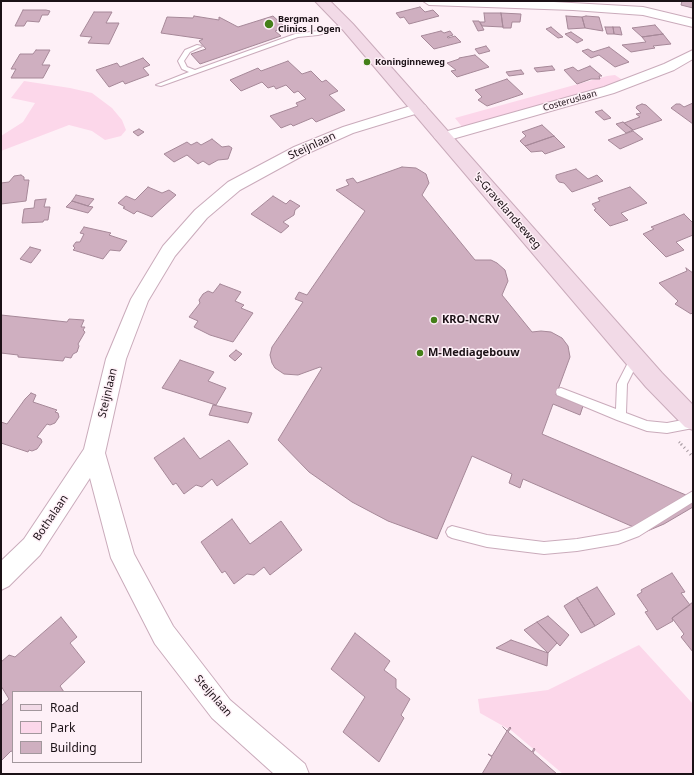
<!DOCTYPE html>
<style>
body{margin:0}
#map{position:relative;width:694px;height:775px;overflow:hidden;background:#fef0f7;font-family:"Noto Sans",sans-serif}
canvas{display:block}
.frame{position:absolute;inset:0;border:2px solid #1b1116;pointer-events:none}
.legend{position:absolute;left:12px;top:691px;width:130px;height:72px;box-sizing:border-box;background:#fef0f7;border:1px solid #a3979d;margin:0;padding:5px 7px;list-style:none;font-size:12px;color:#1b1116}
.legend li{display:flex;align-items:center;gap:8px;height:20px}
.legend b{width:20px;border:1px solid #a3979d}
</style>
<div id="map">
<canvas width="694" height="775"></canvas>
<div class="frame"></div>
<ul class="legend">
<li><b style="height:5px;background:#f2dae7"></b>Road</li>
<li><b style="height:11px;background:#fcd7ea"></b>Park</li>
<li><b style="height:11px;background:#cfafc0"></b>Building</li>
</ul>
</div>
<script>
const c = document.querySelector('canvas').getContext('2d');
c.lineJoin = 'round';
function fill(path, color) {
  c.fillStyle = color;
  c.fill(path, 'evenodd');
}
function shape(rows) {
  const path = new Path2D();
  for (const r of rows) {
    path.moveTo(r[0], r[1]);
    for (let i = 2; i < r.length; i += 2) path.lineTo(r[i], r[i + 1]);
  }
  return path;
}
function strokePath(path, color, width, dash) {
  c.strokeStyle = color;
  c.lineWidth = width;
  c.lineCap = dash ? 'butt' : 'round';
  c.setLineDash(dash || []);
  c.stroke(path);
}
function drawText(font, color, halo, rows, align = 'center') {
  c.font = font + ' "Noto Sans",sans-serif';
  c.lineWidth = 3;
  c.setLineDash([]);
  c.textBaseline = 'middle';
  c.strokeStyle = halo;
  c.fillStyle = color;
  for (const [text, x, y, turn = 0] of rows) {
    c.save();
    c.translate(x, y);
    c.rotate((+turn || 0) * Math.PI / 180);
    c.textAlign = isNaN(turn) ? turn : align;
    if (halo) c.strokeText(text, 0, 0);
    c.fillText(text, 0, 0);
    c.restore();
  }
}
const green = shape([
 [615,75,624,81,584,96,463,128,455,118,607,76],
 [24,81,70,88,92,93,112,108,122,120,126,130,121,136,105,140,92,131,69,125,1,151,1,136,23,122,35,103,11,98],
 [639,645,693,704,693,774,563,774,512,731,480,713,478,699,548,690]
]);
const building = shape([
 [682,1,693,1,693,8,681,5,682,1],
 [420,7,425,12,433,10,439,16,409,24,404,17,400,18,396,13,420,7],
 [23,10,46,10,50,11,48,15,42,15,39,22,27,21,24,26,15,26,23,10],
 [94,12,112,12,106,23,119,23,109,44,88,43,92,37,80,36,94,12],
 [484,13,501,13,503,27,482,26,480,22,485,22,484,13],
 [501,13,521,14,520,22,512,22,511,28,503,28,501,13],
 [194,16,219,20,219,17,238,27,273,16,285,27,275,31,281,36,200,64,191,54,206,49,199,41,203,39,161,33,167,17,193,18,194,16],
 [566,16,582,17,585,28,568,29,566,16],
 [586,16,599,17,603,31,585,28,582,17,586,16],
 [473,21,479,21,484,30,478,31,473,21],
 [655,25,663,34,642,37,632,28,655,25],
 [551,27,563,37,558,38,546,29,551,27],
 [605,27,613,27,614,34,607,34,605,27],
 [613,27,620,27,622,35,614,34,613,27],
 [441,31,444,33,450,31,453,35,447,37,448,38,455,36,461,42,434,49,421,36,441,31],
 [571,32,583,40,577,43,565,34,571,32],
 [663,34,671,44,653,46,655,48,631,52,622,45,646,42,642,37,663,34],
 [486,46,490,51,479,54,475,49,486,46],
 [609,47,629,62,615,67,599,55,591,58,582,51,588,49,593,52,609,47],
 [36,50,50,50,42,65,50,65,43,78,11,78,16,69,11,69,20,54,33,54,36,50],
 [475,55,489,67,457,77,451,71,456,70,447,63,459,59,459,58,475,55],
 [143,58,150,65,143,68,149,75,125,84,123,81,109,87,96,70,117,63,120,67,143,58],
 [288,61,302,74,311,71,322,82,326,80,338,91,329,95,345,110,316,122,312,118,293,126,291,124,281,128,270,116,298,106,296,103,306,99,298,91,294,93,286,85,276,89,274,86,268,88,262,82,241,91,230,80,258,68,261,71,288,61],
 [552,66,555,70,537,72,534,68,552,66],
 [590,66,602,76,599,76,600,79,591,79,577,84,564,70,573,67,578,71,590,66],
 [521,70,524,74,509,76,506,72,521,70],
 [507,79,523,94,487,106,478,100,482,97,475,90,507,79],
 [693,103,693,124,671,108,676,104,680,104,684,107,693,103],
 [642,104,646,105,662,120,633,130,624,123,640,117,636,114,641,113,636,108,637,106,642,104],
 [602,110,611,118,604,120,595,112,602,110],
 [623,122,624,123,633,130,626,133,616,124,623,122],
 [542,125,554,136,525,146,520,141,526,136,522,132,542,125],
 [139,129,144,132,138,136,133,132,139,129],
 [633,131,643,139,620,149,608,140,633,131],
 [554,136,565,147,545,154,542,151,531,152,525,146,554,136],
 [212,139,222,147,229,146,232,148,228,159,218,160,209,165,203,161,198,164,187,155,174,162,164,154,187,142,191,145,197,142,201,145,212,139],
 [402,167,416,168,426,174,429,183,422,195,475,260,491,260,497,263,505,270,508,281,502,295,532,332,541,331,551,332,562,338,568,346,570,357,556,395,583,406,580,415,553,404,542,434,693,498,693,507,664,524,645,532,523,479,520,488,509,483,512,474,472,456,437,539,388,521,352,502,309,472,278,440,322,368,320,367,298,375,284,374,275,368,272,363,270,355,272,347,303,302,295,299,299,292,307,295,365,211,336,190,349,185,346,180,353,178,357,183,402,167],
 [576,169,588,179,597,175,603,181,572,192,564,183,559,182,556,178,556,175,576,169],
 [21,175,24,177,24,180,29,180,26,201,1,204,1,183,9,182,14,176,21,175],
 [148,187,162,193,169,190,176,195,152,217,137,211,134,214,123,208,125,207,118,203,126,196,135,200,148,187],
 [630,187,647,203,621,213,628,220,610,226,594,210,596,209,592,204,600,201,598,198,630,187],
 [76,195,94,199,88,206,72,201,76,195],
 [273,196,286,204,290,200,300,206,295,210,294,215,283,222,289,226,281,233,251,214,273,196],
 [46,199,44,207,50,207,48,220,44,220,43,222,22,223,24,209,34,208,35,200,46,199],
 [72,201,88,206,93,207,88,213,66,207,72,201],
 [684,214,693,223,693,235,676,242,684,250,666,257,643,234,654,229,651,227,684,214],
 [84,227,111,233,109,235,127,241,120,251,110,250,103,259,73,250,75,248,73,246,76,242,80,242,84,234,80,233,84,227],
 [30,247,41,250,31,263,20,259,30,247],
 [686,268,693,273,693,312,691,314,675,304,678,301,659,283,687,271,686,268],
 [220,284,241,292,235,301,244,305,241,308,253,313,233,342,210,335,194,327,198,321,189,317,200,303,199,300,203,294,208,291,213,293,220,284],
 [1,315,67,322,69,319,84,320,81,327,85,327,83,330,85,332,78,344,79,346,77,352,73,354,71,358,65,357,63,361,18,357,18,355,1,353,1,315],
 [236,350,242,354,235,361,229,356,236,350],
 [180,360,214,372,208,381,226,388,216,405,162,388,180,360],
 [31,393,36,395,33,402,57,410,55,412,58,413,59,417,55,423,50,425,47,424,37,437,41,439,42,442,37,449,32,451,29,450,28,452,1,443,1,422,7,424,25,399,31,393],
 [213,405,252,413,248,423,209,415,213,405],
 [184,438,200,459,229,440,248,464,217,486,212,479,202,487,196,485,184,494,176,483,173,485,154,458,184,438],
 [232,519,250,544,281,521,302,550,270,575,264,567,254,575,247,574,234,584,225,571,222,573,201,542,232,519],
 [672,573,685,592,681,593,690,605,672,618,673,621,657,630,645,612,648,611,637,595,642,592,641,590,672,573],
 [597,587,615,614,595,626,577,598,597,587],
 [577,598,595,626,581,633,564,606,577,598],
 [693,602,693,652,681,637,684,634,672,618,693,602],
 [548,616,569,635,560,646,537,622,548,616],
 [61,617,77,637,70,643,85,662,60,686,64,692,13,692,13,752,11,751,1,761,1,706,9,699,1,686,1,662,9,655,15,657,61,617],
 [537,622,557,643,548,653,524,630,537,622],
 [355,633,390,661,384,670,396,679,396,688,410,699,401,715,404,718,379,762,343,732,365,697,331,669,355,633],
 [511,640,548,653,547,666,496,648,511,640],
 [503,727,507,731,510,727,511,728,508,732,532,752,534,748,535,749,533,753,557,774,482,774,492,757,488,754,492,756,507,731,503,727]
]);
const pathFar1 = shape([
 [679,442,682,445]
]);
const path = shape([
 [681,444,693,457]
]);
const service = shape([
 [346,24,349,26,348,27,318,35,298,37,161,86,156,85,189,72,182,69,178,61,185,50,197,45,202,46,190,52,184,61,187,67,195,70,295,34,318,31,346,24],
 [635,354,638,355,640,358,627,384,626,413,647,421,667,423,693,418,693,428,667,433,647,431,617,420,557,395,556,392,557,389,561,388,616,409,617,384,632,355,635,354],
 [693,491,693,502,639,536,618,544,577,551,544,554,487,547,452,538,448,536,446,532,448,528,452,526,487,535,544,542,577,539,618,532,632,527,693,491]
]);
const minor = shape([
 [423,1,536,1,643,7,693,19,693,27,643,15,573,10,429,5,423,1],
 [693,50,693,59,674,70,614,93,442,142,437,140,434,137,437,134,604,87,664,64,693,50],
 [420,103,425,105,427,108,425,111,353,133,304,155,240,190,207,218,175,256,148,301,126,359,105,453,134,554,173,626,230,700,305,764,309,774,274,774,212,718,155,644,111,558,90,478,40,555,9,586,1,590,1,561,24,539,84,449,106,359,131,299,163,246,195,210,228,182,294,147,343,127,420,103]
]);
const secondary = shape([
 [315,1,330,1,353,24,662,373,693,405,693,430,685,427,646,387,343,30,315,1]
]);
const markers = [
 [269,24,5,"#447f19"],
 [367,62,4,"#447f19"],
 [434,320,4,"#447f19"],
 [420,353,4,"#447f19"]
];
const farPoinames = [
 ["Bergman",278,19],
 ["Clinics | Ogen",278,29],
 ["Koninginneweg",375,62]
];
const farStreetnames = [
 ["Costeruslaan",570,101,-16]
];
const streetNames = [
 ["Steijnlaan",312,146,-25],
 ["'s-Gravelandseweg",507,211,49],
 ["Steijnlaan",108,393,-77],
 ["Bothalaan",51,518,-56],
 ["Steijnlaan",213,696,49]
];
const poiNames = [
 ["KRO-NCRV",442,320],
 ["M-Mediagebouw",428,353]
];
fill(green, '#fcd7ea');
fill(building, '#cfafc0');
strokePath(building, '#a68898', 1);
strokePath(service, '#caabbb', 2);
strokePath(minor, '#caabbb', 2);
strokePath(secondary, '#caabbb', 2);
strokePath(pathFar1, '#a2959c', 2.5, [1, 3]);
strokePath(path, '#a2959c', 3, [1, 3.5]);
fill(service, '#fff');
fill(minor, '#fff');
fill(secondary, '#f2dae7');
for (const [x, y, r, color] of markers) {
  const dot = new Path2D();
  dot.arc(x, y, r, 0, 2 * Math.PI);
  c.fillStyle = color;
  c.fill(dot);
  strokePath(dot, '#fef0f7', 1.5);
}
drawText('bold 9px', '#1b1116', '#fef0f7', farPoinames, 'left');
drawText('9px', '#1b1116', '#fef0f7', farStreetnames);
drawText('11px', '#1b1116', '#fef0f7', streetNames);
drawText('bold 11px', '#1b1116', '#fef0f7', poiNames, 'left');
</script>
